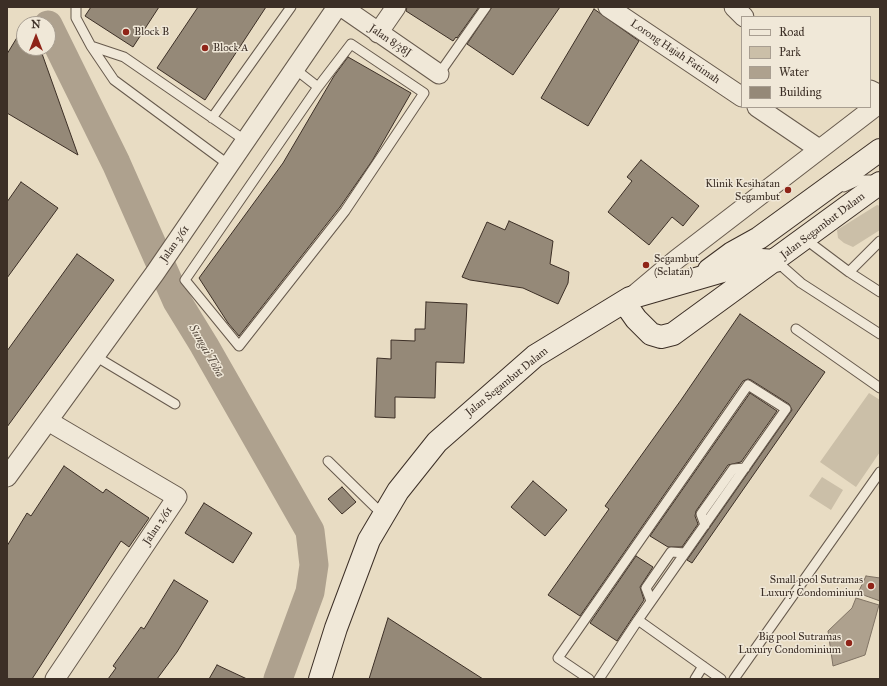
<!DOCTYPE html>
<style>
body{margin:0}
#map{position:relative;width:887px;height:686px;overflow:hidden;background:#e8dcc3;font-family:"IM FELL Great Primer",serif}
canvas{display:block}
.frame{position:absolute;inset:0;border:8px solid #3c2f26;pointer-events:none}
.legend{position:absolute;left:741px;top:16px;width:130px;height:92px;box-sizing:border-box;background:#f0e8d8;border:1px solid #a89e91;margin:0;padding:5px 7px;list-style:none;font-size:12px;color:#3c2f26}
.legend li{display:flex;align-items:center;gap:8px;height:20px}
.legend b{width:20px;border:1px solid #a89e91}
.north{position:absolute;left:16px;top:16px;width:40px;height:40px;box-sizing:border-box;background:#f0e8d8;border:1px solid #a89e91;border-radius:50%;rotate:0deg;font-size:11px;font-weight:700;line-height:16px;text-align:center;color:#3c2f26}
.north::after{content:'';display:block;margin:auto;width:14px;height:18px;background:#8f2418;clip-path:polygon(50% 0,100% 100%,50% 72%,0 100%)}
</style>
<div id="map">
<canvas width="887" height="686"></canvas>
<div class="frame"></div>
<ul class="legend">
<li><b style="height:5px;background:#f0e8d8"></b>Road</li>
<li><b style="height:11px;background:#cbbfa8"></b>Park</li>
<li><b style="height:11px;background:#aea18e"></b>Water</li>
<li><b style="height:11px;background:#958978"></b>Building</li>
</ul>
<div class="north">N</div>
</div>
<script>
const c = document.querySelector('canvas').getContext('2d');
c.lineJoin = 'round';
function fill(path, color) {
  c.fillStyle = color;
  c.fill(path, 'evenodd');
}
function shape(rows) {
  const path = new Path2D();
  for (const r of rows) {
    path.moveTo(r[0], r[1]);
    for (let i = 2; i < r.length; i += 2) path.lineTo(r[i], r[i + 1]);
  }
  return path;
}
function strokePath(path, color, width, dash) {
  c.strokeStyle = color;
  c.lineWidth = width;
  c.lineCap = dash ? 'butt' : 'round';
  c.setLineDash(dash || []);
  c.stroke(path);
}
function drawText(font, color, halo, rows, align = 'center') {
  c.font = font + ' "IM FELL Great Primer",serif';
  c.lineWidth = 3;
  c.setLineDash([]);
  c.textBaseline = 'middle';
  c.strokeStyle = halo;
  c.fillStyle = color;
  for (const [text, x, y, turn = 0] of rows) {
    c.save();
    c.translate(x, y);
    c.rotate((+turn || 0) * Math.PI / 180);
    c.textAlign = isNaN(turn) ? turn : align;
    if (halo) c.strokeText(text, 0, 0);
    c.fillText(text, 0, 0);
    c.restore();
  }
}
const green = shape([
 [877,205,880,206,880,230,853,247,844,243,838,238,837,230],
 [869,393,880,400,880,452,856,487,820,462],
 [822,477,843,490,831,510,809,496]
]);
const water = shape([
 [866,576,880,578,880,601,858,593,866,576],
 [856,598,879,605,865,655,833,666,828,631,852,608,856,598]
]);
const river = shape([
 [48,25,116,163,177,301,204,345,310,531,314,565,310,592,278,679]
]);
const building = shape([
 [91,7,159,7,133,47,85,16,91,7],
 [198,7,266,7,205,100,157,68,198,7],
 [407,7,479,7,457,38,456,37,453,41,406,11,407,7],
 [492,7,560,7,513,75,467,44,492,7],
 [594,9,639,41,588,126,541,98,594,9],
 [24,26,24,48,40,48,78,155,7,113,7,54,24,26],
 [348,57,411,93,372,161,340,207,239,336,228,323,199,278,283,163,334,76,348,57],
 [641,160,699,206,683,226,672,217,649,245,608,212,632,181,627,177,641,160],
 [21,182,58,208,7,278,7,202,21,182],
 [509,221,553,241,550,264,569,272,568,283,558,304,523,288,470,280,462,277,487,222,505,230,509,221],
 [77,254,114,280,7,427,7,351,77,254],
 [426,302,467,304,464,363,436,362,435,398,395,397,395,418,375,417,377,358,391,359,391,340,415,341,415,329,425,329,426,302],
 [740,314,825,372,692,563,687,560,792,410,789,404,751,380,748,379,743,381,580,616,548,595,609,509,605,506,681,400,740,314],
 [750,393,777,411,741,462,728,465,696,511,695,516,698,524,682,547,668,547,650,536,750,393],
 [64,466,103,493,106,489,149,518,129,547,121,541,32,679,7,679,7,546,27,513,31,516,64,466],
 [533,481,567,510,545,536,511,507,533,481],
 [342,487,356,502,342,514,328,499,342,487],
 [204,503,252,533,233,563,185,533,204,503],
 [636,556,653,567,640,587,644,600,617,641,590,623,636,556],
 [174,580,208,601,177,652,157,679,108,679,116,668,113,666,141,627,144,629,174,580],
 [388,618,483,679,369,679,388,618],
 [217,665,247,679,209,679,217,665]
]);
const lane = shape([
 [76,7,76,18,91,46,114,80,229,165],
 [351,44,424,93,345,211,239,346,185,280,318,87,351,44],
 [91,46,124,57,246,141],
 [295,69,318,87],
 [439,74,486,7],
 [212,118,291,7],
 [844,187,860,180,878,180],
 [805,239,849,272,880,292],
 [776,261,801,283,880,334],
 [849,272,880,241],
 [796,329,880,388],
 [95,356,175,404],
 [328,461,376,508,385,514],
 [705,525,701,514,733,469,745,468],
 [651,601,646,588,671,552,685,553],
 [638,620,721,679],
 [589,679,558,658,748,385,786,409,638,620,599,679],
 [695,679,703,666],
 [734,679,880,472]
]);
const street = shape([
 [342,7,439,74],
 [608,7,742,97],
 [734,7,744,17],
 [378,33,396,7],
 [870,90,880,95],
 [757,107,819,149],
 [633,296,677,259,880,103],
 [48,421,177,497,55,679],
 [7,477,155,273,337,7]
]);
const secondary = shape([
 [709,270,732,253,759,238,880,150],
 [624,302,636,319,651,334,661,337,673,334,880,183],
 [320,679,336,628,369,540,398,491,437,442,535,356,630,298,761,260,776,261]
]);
const markers = [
 [126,32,4,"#8f2418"],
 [205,48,4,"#8f2418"],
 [788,190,4,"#8f2418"],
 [646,265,4,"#8f2418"],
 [871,586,4,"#8f2418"],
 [849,643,4,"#8f2418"]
];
const poiNames = [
 ["Block B",134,32],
 ["Block A",213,48],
 ["Klinik Kesihatan",780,184,"right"],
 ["Segambut",780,197,"right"],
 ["Segambut",654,259],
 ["(Selatan)",654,272],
 ["Small pool Sutramas",863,580,"right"],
 ["Luxury Condominium",863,593,"right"],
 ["Big pool Sutramas",841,637,"right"],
 ["Luxury Condominium",841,650,"right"]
];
const streetNames = [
 ["Jalan 8/38J",390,41,34],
 ["Lorong Hajah Fatimah",675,52,34],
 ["Jalan Segambut Dalam",823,226,-37],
 ["Jalan 3/61",175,244,-55],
 ["Jalan Segambut Dalam",507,382,-39],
 ["Jalan 2/61",158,526,-56]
];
const waterNames = [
 ["Sungai Toba",206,351,60]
];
fill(green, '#cbbfa8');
fill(water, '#aea18e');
strokePath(water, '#807364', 1);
strokePath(river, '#aea18e', 29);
fill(building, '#958978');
strokePath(building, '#3c2f26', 1);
strokePath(lane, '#675a4d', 11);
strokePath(street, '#675a4d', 21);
strokePath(secondary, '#3c2f26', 24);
strokePath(lane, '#f0e8d8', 9);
strokePath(street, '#f0e8d8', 19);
strokePath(secondary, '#f0e8d8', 22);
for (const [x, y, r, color] of markers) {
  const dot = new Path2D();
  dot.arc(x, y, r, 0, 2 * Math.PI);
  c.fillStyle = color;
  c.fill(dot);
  strokePath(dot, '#f0e8d8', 1.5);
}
drawText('11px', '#3c2f26', '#f0e8d8', poiNames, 'left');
drawText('11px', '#3c2f26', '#f0e8d8', streetNames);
drawText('italic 12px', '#584c40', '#f0e8d8', waterNames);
</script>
